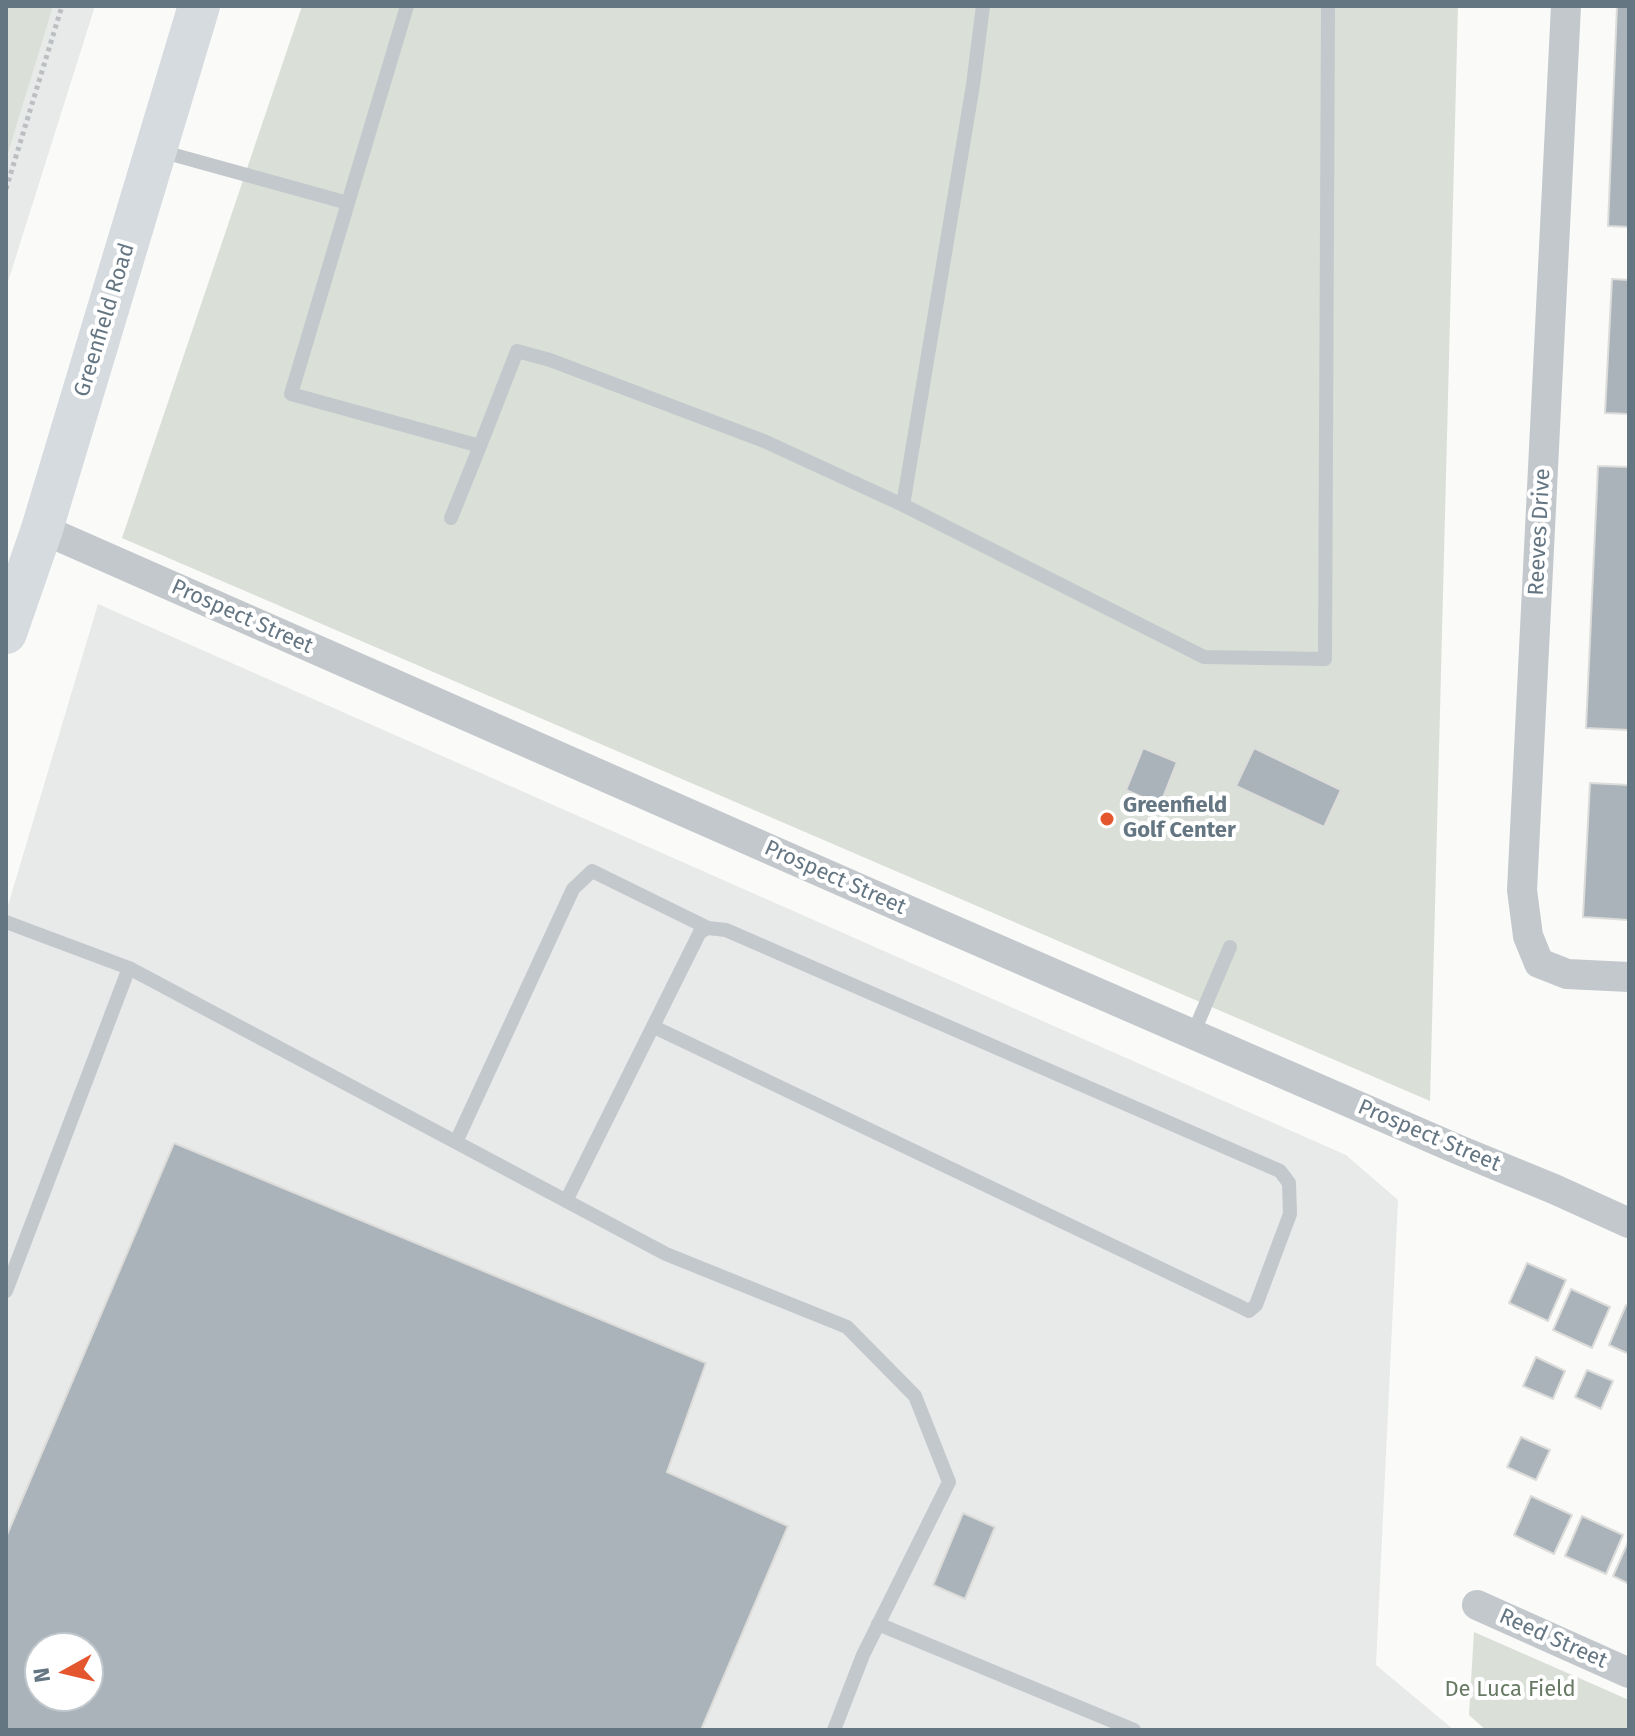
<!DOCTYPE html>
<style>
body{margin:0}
#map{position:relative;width:1635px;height:1736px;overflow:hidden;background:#fafaf8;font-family:"Fira Sans",sans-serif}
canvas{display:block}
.frame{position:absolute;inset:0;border:8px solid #657683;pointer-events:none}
.north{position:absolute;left:24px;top:1632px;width:80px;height:80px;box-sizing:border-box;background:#fff;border:2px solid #c1c8cd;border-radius:50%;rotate:262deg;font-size:22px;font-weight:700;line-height:32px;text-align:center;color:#657683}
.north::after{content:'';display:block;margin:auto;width:28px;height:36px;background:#e4572e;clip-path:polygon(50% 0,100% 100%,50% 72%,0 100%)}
</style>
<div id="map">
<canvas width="1635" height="1736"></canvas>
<div class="frame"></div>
<div class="north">N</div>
</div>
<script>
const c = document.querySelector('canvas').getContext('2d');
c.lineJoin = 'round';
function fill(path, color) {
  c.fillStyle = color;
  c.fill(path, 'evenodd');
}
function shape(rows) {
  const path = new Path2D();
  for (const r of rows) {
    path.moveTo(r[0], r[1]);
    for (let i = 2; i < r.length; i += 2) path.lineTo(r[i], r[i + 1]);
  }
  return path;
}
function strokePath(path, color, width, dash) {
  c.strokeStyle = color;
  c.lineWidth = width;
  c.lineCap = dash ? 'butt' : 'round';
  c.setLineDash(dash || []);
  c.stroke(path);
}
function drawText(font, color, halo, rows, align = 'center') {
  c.font = font + ' "Fira Sans",sans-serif';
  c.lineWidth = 8;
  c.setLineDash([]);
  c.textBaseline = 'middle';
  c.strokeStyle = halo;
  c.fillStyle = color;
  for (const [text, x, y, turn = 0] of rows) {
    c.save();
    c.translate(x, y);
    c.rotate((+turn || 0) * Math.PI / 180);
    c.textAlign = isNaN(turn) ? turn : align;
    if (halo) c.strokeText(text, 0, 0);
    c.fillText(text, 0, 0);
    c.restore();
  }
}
const built = shape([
 [6,6,95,6,6,288],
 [98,604,1346,1155,1398,1200,1376,1665,1454,1730,6,1730,6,912],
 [40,1648,88,1648,88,1696,40,1696]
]);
const green = shape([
 [6,6,53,6,6,159],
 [302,6,1458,6,1430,1101,122,538],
 [1474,1632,1629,1700,1629,1730,1486,1730,1469,1715]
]);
const building = shape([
 [1617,6,1629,6,1629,227,1608,226,1617,6],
 [1612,279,1629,280,1629,414,1605,413,1612,279],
 [1598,466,1629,467,1629,730,1586,728,1598,466],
 [1143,748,1177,762,1160,805,1126,790,1143,748],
 [1254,748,1341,790,1324,827,1236,786,1254,748],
 [1590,783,1629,785,1629,920,1583,917,1590,783],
 [174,1143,706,1363,667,1472,788,1526,701,1730,6,1730,6,1537,174,1143],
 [40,1648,88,1648,88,1696,40,1696,40,1648],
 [1527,1263,1566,1280,1548,1321,1509,1303,1527,1263],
 [1571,1289,1610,1307,1592,1348,1553,1330,1571,1289],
 [1626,1305,1629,1307,1629,1354,1609,1345,1626,1305],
 [1536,1357,1565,1371,1553,1399,1523,1386,1536,1357],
 [1587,1370,1613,1381,1601,1409,1575,1397,1587,1370],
 [1521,1437,1550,1450,1536,1480,1507,1467,1521,1437],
 [1531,1496,1572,1515,1554,1554,1514,1535,1531,1496],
 [963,1513,995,1527,965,1599,933,1585,963,1513],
 [1582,1516,1623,1535,1606,1574,1565,1556,1582,1516],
 [1629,1540,1629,1584,1613,1576,1629,1540]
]);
const path = shape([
 [6,189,62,6]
]);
const service = shape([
 [160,151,348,203,291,394,480,446,451,518],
 [348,203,407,6],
 [480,446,517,351,550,360,764,441,903,505,1204,657,1325,659,1328,6],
 [903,505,973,85,983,6],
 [6,922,129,968,666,1254,847,1327,915,1396,949,1482,863,1655,834,1730],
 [1193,1034,1230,947],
 [456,1142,573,889,592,871,708,928],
 [566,1201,700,932,708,928,726,930,1280,1171,1289,1183,1290,1214,1256,1305,1249,1311,1237,1305,654,1027],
 [6,1291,129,968],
 [878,1624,1134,1730]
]);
const minor = shape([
 [1566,6,1522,890,1528,936,1539,963,1567,974,1629,977],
 [42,529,937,923,1459,1150,1554,1189,1629,1223],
 [1477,1605,1629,1673]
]);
const secondary = shape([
 [6,633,42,529,199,6]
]);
const markers = [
 [1107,819,8,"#e4572e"]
];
const streetNames = [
 ["Greenfield Road",105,320,-73],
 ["Reeves Drive",1540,532,-87],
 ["Prospect Street",242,617,24],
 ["Prospect Street",835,878,24],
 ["Prospect Street",1429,1136,23],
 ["Reed Street",1553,1639,24]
];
const poiNames = [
 ["Greenfield",1123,806],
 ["Golf Center",1123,831]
];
const parkNames = [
 ["De Luca Field",1510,1690]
];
fill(built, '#e8e9e9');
fill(green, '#dadfd7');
fill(building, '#aab3b9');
strokePath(building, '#dcdcda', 2);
strokePath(path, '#bbbfc2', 5, [4, 4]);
strokePath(service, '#c3c8cc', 14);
strokePath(minor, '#c3c8cc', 30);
strokePath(secondary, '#d6dbdf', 42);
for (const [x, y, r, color] of markers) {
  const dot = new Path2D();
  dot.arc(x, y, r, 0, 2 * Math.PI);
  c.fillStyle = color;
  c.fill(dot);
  strokePath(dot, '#fff', 3);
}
drawText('22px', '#657683', '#fff', streetNames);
drawText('bold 22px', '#657683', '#fff', poiNames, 'left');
drawText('22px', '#687a64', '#fff', parkNames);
</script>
